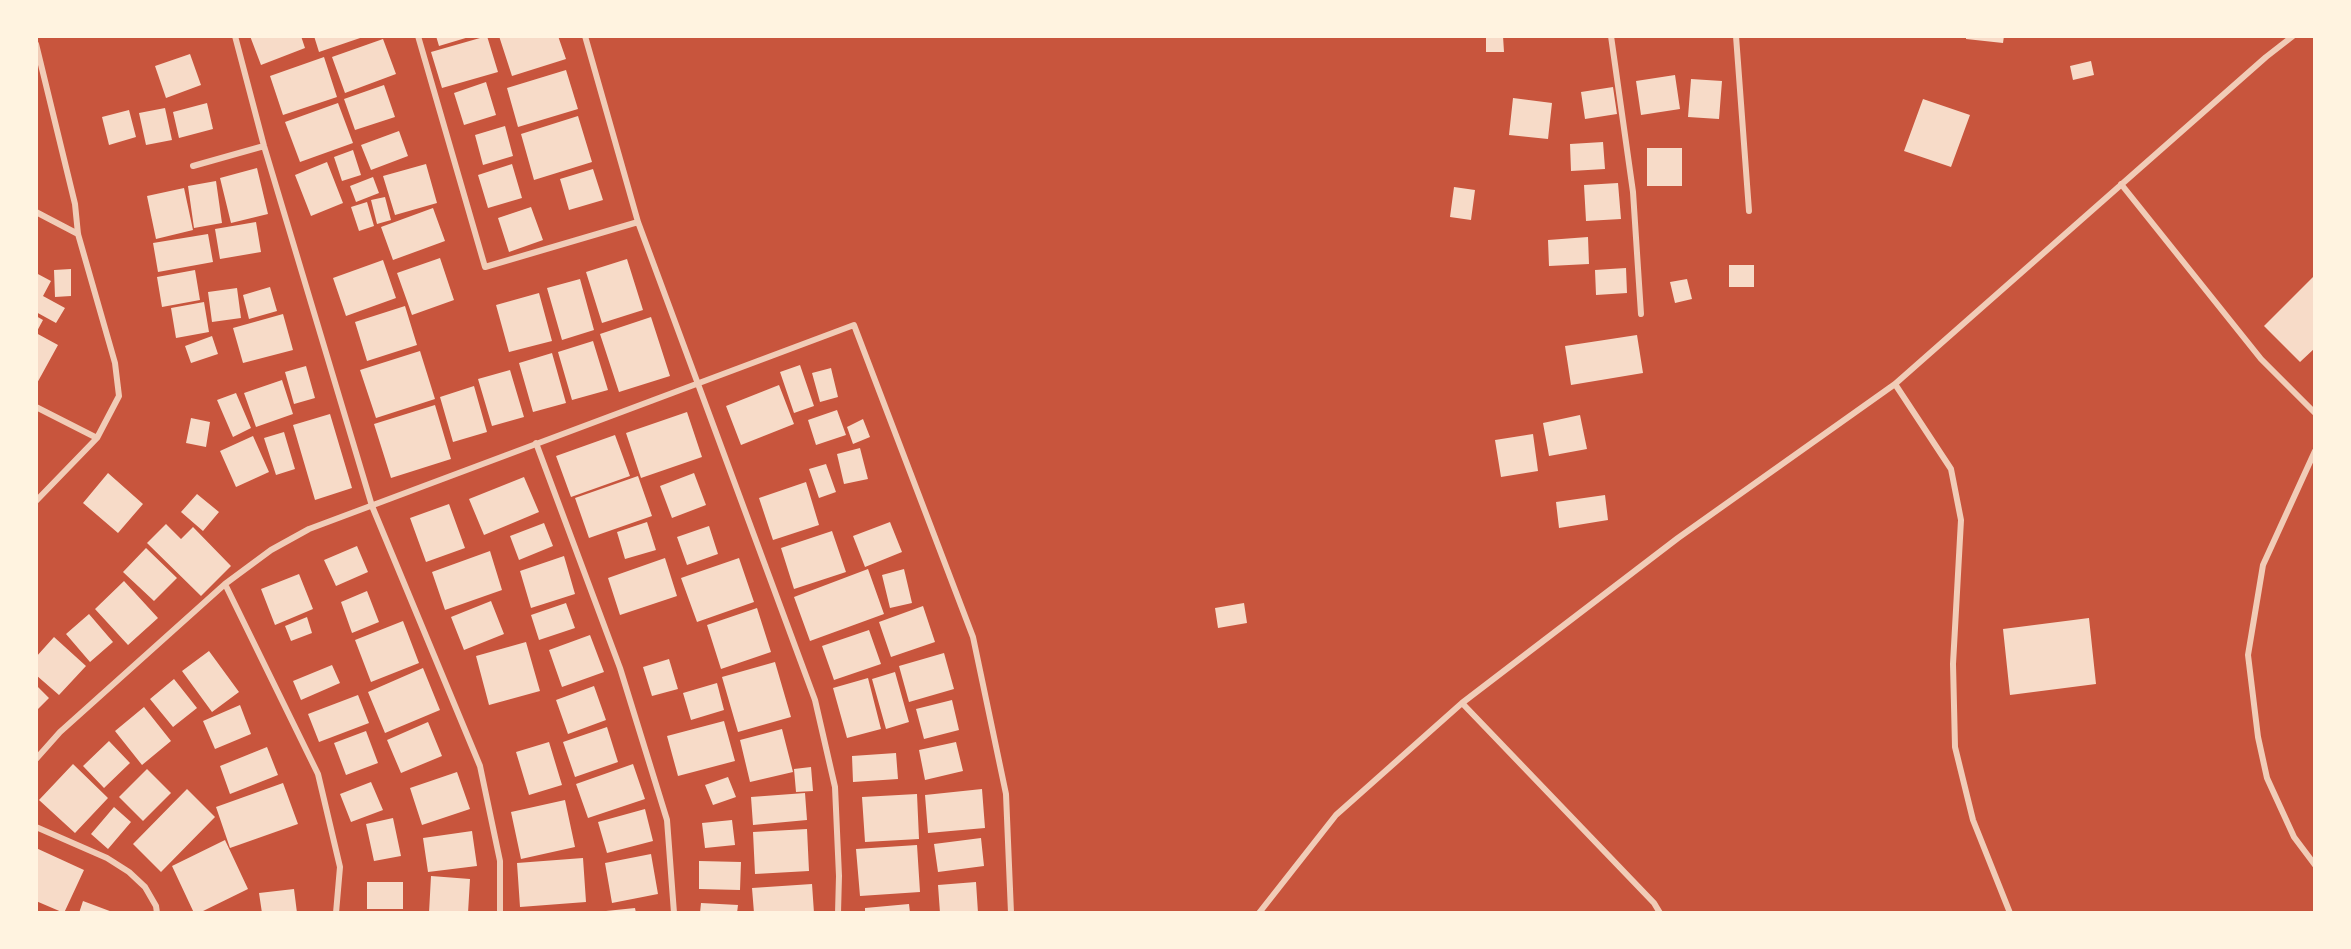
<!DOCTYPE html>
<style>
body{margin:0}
#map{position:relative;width:2351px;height:949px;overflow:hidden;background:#c8553d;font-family:"Alegreya Sans",sans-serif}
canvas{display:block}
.frame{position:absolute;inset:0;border:38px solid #fff3e0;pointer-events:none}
</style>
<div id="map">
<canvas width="2351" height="949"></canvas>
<div class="frame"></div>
</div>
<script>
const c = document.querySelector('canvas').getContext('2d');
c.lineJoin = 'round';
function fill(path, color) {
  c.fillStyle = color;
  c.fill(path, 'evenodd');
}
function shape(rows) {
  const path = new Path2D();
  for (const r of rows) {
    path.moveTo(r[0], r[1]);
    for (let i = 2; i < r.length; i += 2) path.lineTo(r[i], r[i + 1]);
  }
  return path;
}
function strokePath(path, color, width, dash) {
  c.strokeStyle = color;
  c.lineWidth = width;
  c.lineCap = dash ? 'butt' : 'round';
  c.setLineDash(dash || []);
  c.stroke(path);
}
const building = shape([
 [250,36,301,36,305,48,261,65],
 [314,36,366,36,319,52],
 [436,36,469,36,469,37,439,46],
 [487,36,498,72,442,88,431,52],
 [499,36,558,36,566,59,512,76],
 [1486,36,1503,36,1504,52,1486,52],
 [1966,36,2004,36,2003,43,1966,39],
 [383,39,396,74,345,93,332,57],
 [190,54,201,85,166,98,155,66],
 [324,57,337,97,283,115,270,76],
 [2091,61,2094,75,2073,80,2070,66],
 [566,70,578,109,518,127,507,88],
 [1675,75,1680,109,1641,115,1636,81],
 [1691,79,1722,81,1719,119,1688,117],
 [486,82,496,115,464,125,454,93],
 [384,85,395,117,355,130,344,99],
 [1613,87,1617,114,1585,119,1581,92],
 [1513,98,1552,103,1548,139,1509,135],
 [1923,99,1970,115,1951,167,1904,151],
 [207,103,213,129,179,138,173,112],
 [338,103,353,143,300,162,285,122],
 [165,108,172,140,146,145,139,113],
 [129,110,136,137,109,145,102,117],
 [578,116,592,162,534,180,521,134],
 [505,126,513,156,483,165,475,135],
 [399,131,408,156,371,170,361,145],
 [1603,142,1605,169,1571,171,1570,144],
 [1647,148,1682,148,1682,186,1647,186],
 [353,150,361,175,342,181,334,157],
 [327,162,343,203,311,216,295,175],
 [426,164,437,203,395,215,383,176],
 [512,164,522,198,488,208,478,175],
 [257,168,268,214,231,223,220,178],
 [593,169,603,200,569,210,560,179],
 [373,177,379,193,356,202,350,186],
 [216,181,222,223,194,228,188,186],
 [1618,183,1621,219,1586,221,1584,185],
 [1454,187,1475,190,1471,220,1450,217],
 [184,188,193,230,156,239,147,196],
 [385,197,391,220,377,224,371,200],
 [367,202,374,226,359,231,351,207],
 [531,207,543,240,509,252,498,218],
 [433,208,445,241,393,260,381,227],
 [256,222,261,252,220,259,215,229],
 [208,234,213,262,158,272,153,243],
 [1588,237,1589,264,1549,266,1548,240],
 [440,258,454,300,412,315,397,273],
 [627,259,643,310,602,323,586,272],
 [383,260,396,298,346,316,333,278],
 [1729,265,1754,265,1754,287,1729,287],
 [1626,268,1627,293,1596,295,1595,270],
 [71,269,71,296,55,297,54,270],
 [195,270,200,300,162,307,157,277],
 [36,273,51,281,43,296,65,308,56,323,36,312],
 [2315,275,2315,348,2300,362,2264,326],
 [580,279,594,330,562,340,547,288],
 [1687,279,1692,299,1675,303,1670,282],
 [270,287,277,311,249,319,243,295],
 [237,288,241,318,212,322,208,292],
 [539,293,552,341,509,352,496,305],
 [204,302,209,332,176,338,171,308],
 [405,306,417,345,367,361,355,322],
 [283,314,293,350,243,363,233,328],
 [36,316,43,320,36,333,58,345,36,385],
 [651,317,670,376,619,392,600,334],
 [1637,335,1643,373,1571,385,1565,346],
 [212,336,218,354,191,363,185,346],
 [593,341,608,390,572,400,558,352],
 [420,351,435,399,376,418,360,370],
 [552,353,566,403,533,412,519,363],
 [800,365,814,406,794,413,780,372],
 [306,366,315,398,294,404,285,372],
 [831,368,838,397,820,402,812,373],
 [510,370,524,417,492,426,478,379],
 [282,380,293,414,256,427,244,393],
 [779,385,794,424,741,445,726,406],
 [474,386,487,432,453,442,440,397],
 [236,393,251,428,233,437,217,400],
 [435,405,451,459,391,478,374,424],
 [837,410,846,435,816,445,808,420],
 [687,412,702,457,641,478,626,433],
 [330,414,352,488,315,500,293,425],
 [1580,415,1587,449,1549,456,1543,423],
 [191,418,210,422,206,447,186,443],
 [863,419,870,437,853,444,847,427],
 [284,432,295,469,276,475,264,438],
 [1533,434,1538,471,1501,477,1495,440],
 [615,435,630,476,571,497,556,456],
 [253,436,269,472,236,487,220,451],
 [860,448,868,479,844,484,837,454],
 [826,464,836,492,819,498,809,469],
 [108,473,143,504,118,533,83,503],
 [694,473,706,505,672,518,660,486],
 [638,476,652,516,589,538,575,498],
 [524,477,539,512,484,535,469,499],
 [806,482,819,525,773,540,759,498],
 [197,494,219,512,203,531,181,512],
 [1605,495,1608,520,1559,528,1556,502],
 [449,504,465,548,426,562,410,518],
 [647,522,656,550,625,559,617,532],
 [890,522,902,552,865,567,853,536],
 [544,523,553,546,519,560,510,536],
 [166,524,181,539,193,527,231,566,201,596,147,543],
 [709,526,718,554,687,565,677,537],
 [832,531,846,572,794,589,781,548],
 [357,546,368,572,336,586,324,560],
 [146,548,177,578,154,601,123,572],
 [490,551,502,590,445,610,432,572],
 [564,556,575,594,531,608,520,571],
 [665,558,677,596,620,615,608,578],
 [739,558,754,602,697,622,681,578],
 [868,569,884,614,810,641,794,597],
 [904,569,912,603,890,608,882,575],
 [299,574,313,609,275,625,261,589],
 [124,581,158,618,128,645,95,609],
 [367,591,379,622,352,633,341,602],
 [491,601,504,634,464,650,451,617],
 [566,603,575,628,539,640,531,615],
 [1244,603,1247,623,1218,628,1215,608],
 [923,606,935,642,891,657,879,622],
 [757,608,771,652,721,669,707,625],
 [89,614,113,642,90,662,66,634],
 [307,617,312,633,291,641,285,626],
 [2089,618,2096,684,2010,695,2003,629],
 [403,621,419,663,371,682,355,640],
 [869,630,881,664,834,680,822,646],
 [590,635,604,672,562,687,549,650],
 [54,637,86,666,59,695,36,675,36,657],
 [526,642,540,691,489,705,476,656],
 [209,651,239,692,212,712,182,671],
 [944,653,954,689,909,702,899,666],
 [669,659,678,689,652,696,643,667],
 [775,662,791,717,738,732,722,677],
 [332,665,340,683,301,700,293,681],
 [423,668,440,710,385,733,368,692],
 [895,672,909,722,886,729,872,679],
 [868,678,881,729,847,738,833,688],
 [174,679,197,708,173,727,150,699],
 [717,683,724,710,691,720,683,693],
 [36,685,49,698,36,711],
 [594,686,606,720,568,734,556,700],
 [358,695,369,723,319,742,308,714],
 [952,700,959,730,924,739,916,709],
 [240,705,251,734,215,749,203,721],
 [144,707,171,741,142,765,115,731],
 [724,721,735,761,678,776,667,736],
 [428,722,442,756,401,773,387,740],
 [607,727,618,762,575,777,563,742],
 [782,729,793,772,750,782,740,740],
 [366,731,378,763,346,775,334,743],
 [109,741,130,763,104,788,83,766],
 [549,742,562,785,529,795,516,752],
 [956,742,963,771,925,780,919,750],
 [267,747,278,775,230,794,220,766],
 [896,753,898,779,853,782,852,756],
 [73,764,108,798,75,833,39,800],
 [633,764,645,799,588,818,576,784],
 [811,767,813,791,796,792,794,769],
 [147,769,171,793,143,821,119,797],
 [457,772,470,809,422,825,410,788],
 [728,777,736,797,713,805,705,785],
 [371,782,383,810,351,822,340,794],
 [283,783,298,824,230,848,216,807],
 [187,789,215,817,161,872,133,844],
 [982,789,985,828,928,833,925,795],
 [805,793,807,820,753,825,751,797],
 [917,794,919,839,865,842,862,797],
 [565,800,575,847,521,859,511,812],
 [114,807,131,822,108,849,91,834],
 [645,809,653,841,607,853,598,822],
 [393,818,401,856,374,861,366,824],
 [732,820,735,845,705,848,702,823],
 [807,829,809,871,755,874,753,832],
 [472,831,477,866,428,872,423,838],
 [981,838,984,866,938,872,934,844],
 [225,840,248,889,199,913,194,913,172,866],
 [917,845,920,892,860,896,856,849],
 [36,848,84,870,64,913,36,901],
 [651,854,658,894,612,903,605,863],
 [583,858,586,902,520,907,517,863],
 [699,861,741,862,740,890,699,889],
 [431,876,470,879,468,913,429,913],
 [367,882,403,882,403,909,367,909],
 [976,882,978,913,940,913,938,885],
 [812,884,814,913,754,913,752,888],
 [294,889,297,913,262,913,259,893],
 [83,901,115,913,79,913],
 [701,903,738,905,737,913,700,913],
 [909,904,910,913,865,913,865,908],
 [635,908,636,913,606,913,606,911]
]);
const minor = shape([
 [235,36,264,146,372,506,480,766,500,861,500,913],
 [418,36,485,267,638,222],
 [585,36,638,222,815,700,835,787,839,876,838,913],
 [1611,36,1633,192,1641,314],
 [1736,36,1749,211],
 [36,44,75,204,78,234,115,363,119,396,97,438,36,501],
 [193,166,264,146],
 [2121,184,2261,359,2315,413],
 [36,212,78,234],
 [1895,384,1951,469,1961,520,1953,664,1955,747,1973,820,2010,913],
 [36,407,97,438],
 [536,443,620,668,667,820,674,913],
 [2315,451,2263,565,2248,655,2258,737,2267,778,2294,837,2315,865],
 [225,584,318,774,340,867,336,913],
 [1462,703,1654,903,1660,913],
 [36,759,60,732,225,584,271,550,309,529,854,325,973,637,1006,794,1011,913],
 [36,827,107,858,129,872,145,887,156,906,157,913],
 [1259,913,1336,815,1462,703,1678,538,1895,384,2266,57,2293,36]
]);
fill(building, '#f7dbc8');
strokePath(minor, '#f1ccb7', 6);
</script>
